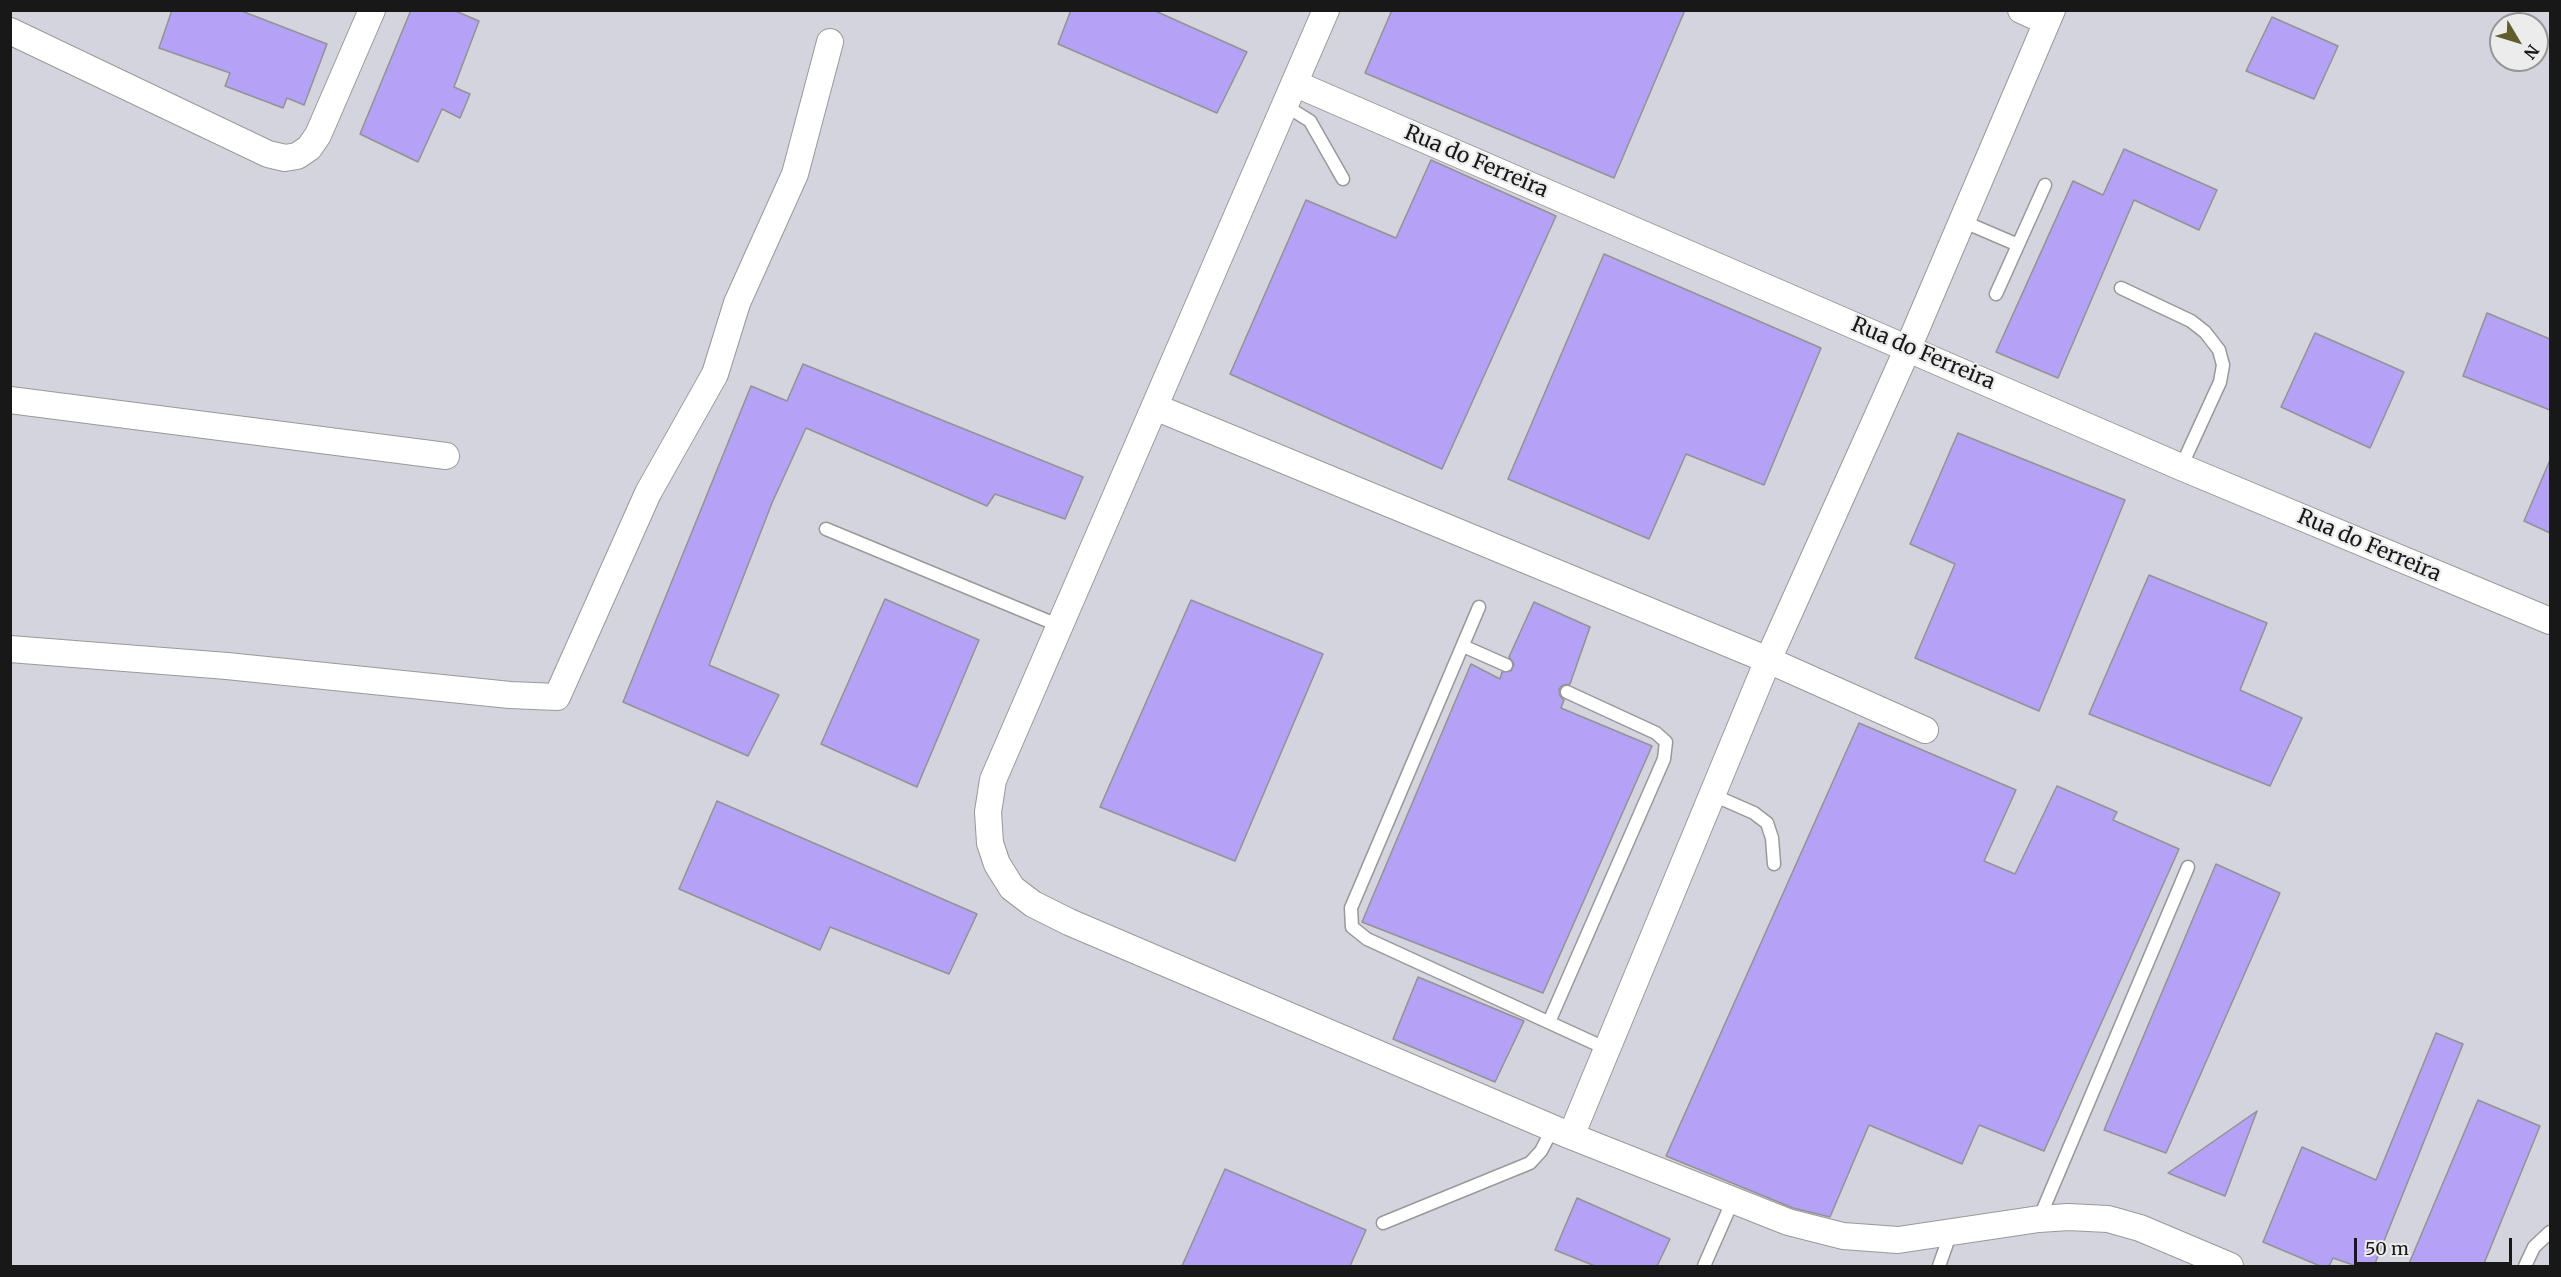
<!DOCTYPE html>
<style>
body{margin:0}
#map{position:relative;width:2561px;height:1277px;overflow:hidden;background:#dfdfe0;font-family:Merriweather,serif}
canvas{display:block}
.frame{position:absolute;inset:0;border:12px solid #181819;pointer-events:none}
.north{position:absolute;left:2489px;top:12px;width:60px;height:60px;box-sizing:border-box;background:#ececed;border:2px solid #979798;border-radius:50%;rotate:128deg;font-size:16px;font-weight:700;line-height:24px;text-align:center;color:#181819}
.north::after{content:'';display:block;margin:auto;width:21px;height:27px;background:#605e2b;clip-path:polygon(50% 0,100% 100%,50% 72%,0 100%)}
.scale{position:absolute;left:2354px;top:1238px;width:158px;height:27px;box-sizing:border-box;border:3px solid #181819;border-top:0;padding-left:8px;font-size:18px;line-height:21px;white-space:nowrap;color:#181819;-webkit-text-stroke:4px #ececed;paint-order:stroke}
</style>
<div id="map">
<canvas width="2561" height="1277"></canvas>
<div class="frame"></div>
<div class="north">N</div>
<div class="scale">50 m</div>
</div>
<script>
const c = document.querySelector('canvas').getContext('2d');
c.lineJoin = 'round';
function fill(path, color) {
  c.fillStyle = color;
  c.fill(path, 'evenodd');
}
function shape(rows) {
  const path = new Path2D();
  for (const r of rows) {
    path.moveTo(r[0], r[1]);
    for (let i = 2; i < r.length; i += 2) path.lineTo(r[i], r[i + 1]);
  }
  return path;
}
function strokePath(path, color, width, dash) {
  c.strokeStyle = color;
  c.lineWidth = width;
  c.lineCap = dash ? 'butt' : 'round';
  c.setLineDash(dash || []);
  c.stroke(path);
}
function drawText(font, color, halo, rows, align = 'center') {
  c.font = font + ' Merriweather,serif';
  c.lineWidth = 4.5;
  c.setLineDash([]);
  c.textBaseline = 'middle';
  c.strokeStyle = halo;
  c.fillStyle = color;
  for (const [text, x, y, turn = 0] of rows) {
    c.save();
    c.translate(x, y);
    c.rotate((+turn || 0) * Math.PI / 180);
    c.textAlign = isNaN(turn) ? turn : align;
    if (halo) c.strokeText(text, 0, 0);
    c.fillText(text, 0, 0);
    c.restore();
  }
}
const built = shape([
 [11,11,2550,11,2550,1266,11,1266],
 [2501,24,2537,24,2537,60,2501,60]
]);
const building = shape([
 [172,10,239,10,327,44,304,105,287,98,283,108,225,86,230,73,159,48,172,10],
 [411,10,453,10,479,21,454,87,470,94,460,118,442,109,418,162,360,134,411,10],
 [1071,10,1153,10,1247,52,1217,113,1058,44,1071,10],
 [1392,10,1685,10,1614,178,1365,73,1392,10],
 [2272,17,2338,46,2314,99,2246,71,2272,17],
 [2124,149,2217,190,2199,230,2134,200,2058,378,1996,352,2073,181,2103,195,2124,149],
 [1431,160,1556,216,1442,469,1230,374,1306,200,1396,238,1431,160],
 [1604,254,1821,348,1764,485,1686,454,1649,539,1508,479,1604,254],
 [2487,313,2550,339,2550,410,2463,376,2487,313],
 [2315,333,2404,372,2370,448,2281,407,2315,333],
 [803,364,1083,477,1065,519,995,494,987,506,806,428,772,503,709,665,779,695,748,756,623,702,751,386,787,401,803,364],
 [1958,433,2125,500,2039,711,1915,658,1955,564,1910,544,1958,433],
 [2550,460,2550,533,2524,521,2550,460],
 [2149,575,2267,623,2240,690,2302,718,2270,786,2089,714,2149,575],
 [885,599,979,640,917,787,821,744,885,599],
 [1191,600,1323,654,1235,861,1100,807,1191,600],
 [1534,602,1590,627,1570,684,1563,685,1559,689,1560,696,1564,700,1561,708,1652,746,1543,993,1362,922,1471,664,1500,679,1502,672,1511,671,1514,664,1509,657,1534,602],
 [1859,723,2016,790,1984,861,2015,874,2057,786,2117,812,2113,820,2179,849,2044,1151,1979,1125,1962,1164,1869,1125,1830,1217,1793,1208,1666,1156,1859,723],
 [717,801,977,914,949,974,830,927,820,950,679,889,717,801],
 [2216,864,2280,893,2166,1153,2104,1130,2216,864],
 [1418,977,1524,1021,1495,1082,1393,1039,1418,977],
 [2436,1033,2463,1044,2374,1266,2356,1266,2333,1258,2329,1266,2320,1266,2263,1242,2302,1147,2376,1180,2436,1033],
 [2478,1100,2540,1126,2483,1266,2408,1266,2478,1100],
 [2257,1111,2225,1196,2168,1173,2257,1111],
 [1225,1169,1366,1230,1350,1266,1182,1266,1225,1169],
 [1577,1198,1670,1239,1657,1266,1595,1266,1555,1250,1577,1198]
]);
const lane = shape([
 [1286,106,1310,121,1343,179],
 [1962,221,2018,245],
 [2121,288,2191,321,2205,332,2219,350,2223,365,2220,382,2181,467],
 [1996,294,2045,185],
 [826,529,1060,626],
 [1479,607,1351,908,1352,927,1367,939,1607,1049],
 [1463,646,1506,665],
 [1713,795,1754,813,1767,823,1772,838,1774,864],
 [1549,1022,1664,759,1666,742,1656,733,1567,692],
 [2039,1219,2188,867],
 [1383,1223,1530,1163,1541,1151,1553,1128],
 [1704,1266,1733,1200],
 [1939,1266,1951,1232],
 [2525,1266,2534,1247,2550,1232]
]);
const street = shape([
 [1326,10,993,780,988,812,990,843,997,864,1012,888,1033,904,1069,922,1571,1136,1788,1222,1843,1236,1898,1240,2039,1219,2068,1217,2108,1219,2140,1228,2230,1266],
 [2021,10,2047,22],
 [10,31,268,154,285,158,297,156,309,148,318,135,372,10],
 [1296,84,2181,467,2550,621],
 [10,400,446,456],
 [1155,407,1768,660,1925,730],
 [10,649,227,666,510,695,557,697,648,493,715,374,737,303,795,174,830,42],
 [1571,1136,1768,660,1908,348,2052,10]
]);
const streetNames = [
 ["Rua do Ferreira",1476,162,23],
 ["Rua do Ferreira",1923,354,23],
 ["Rua do Ferreira",2369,546,23]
];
fill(built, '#d3d4dd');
fill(building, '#b5a1f6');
strokePath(building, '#939394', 1.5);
strokePath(lane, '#99999a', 15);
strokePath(street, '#99999a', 28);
strokePath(lane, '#fff', 12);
strokePath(street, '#fff', 26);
drawText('21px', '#181819', '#ececed', streetNames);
</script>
